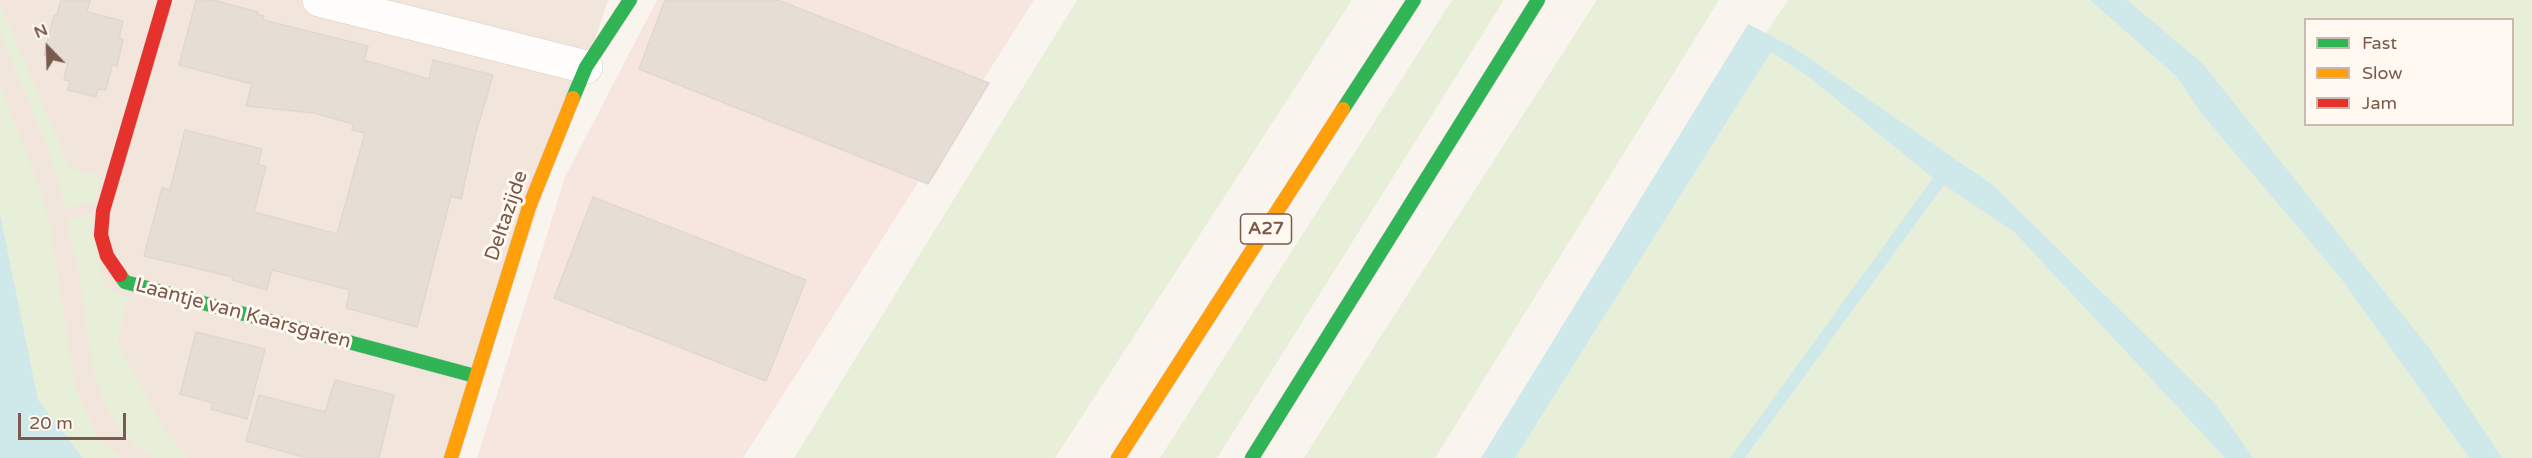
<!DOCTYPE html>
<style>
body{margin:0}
#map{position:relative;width:2532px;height:458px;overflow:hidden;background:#f9f4ee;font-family:"Varela Round",sans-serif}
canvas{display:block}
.legend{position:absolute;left:2304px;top:18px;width:210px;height:108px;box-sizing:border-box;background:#fff9f1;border:2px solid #c9b9af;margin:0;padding:8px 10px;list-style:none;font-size:18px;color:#795a4c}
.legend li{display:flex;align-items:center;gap:12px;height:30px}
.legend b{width:30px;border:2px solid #c9b9af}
.north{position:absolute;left:18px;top:18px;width:60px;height:60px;-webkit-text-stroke:4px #fff9f1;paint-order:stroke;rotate:337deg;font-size:16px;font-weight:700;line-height:24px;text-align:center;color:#795a4c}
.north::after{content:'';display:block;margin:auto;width:21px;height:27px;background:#795a4c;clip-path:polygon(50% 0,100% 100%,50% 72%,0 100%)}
.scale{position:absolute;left:18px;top:413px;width:108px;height:27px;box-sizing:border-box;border:3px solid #795a4c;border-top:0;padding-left:8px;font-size:18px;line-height:21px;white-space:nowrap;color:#795a4c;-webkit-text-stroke:4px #fff9f1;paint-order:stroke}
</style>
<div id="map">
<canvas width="2532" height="458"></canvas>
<ul class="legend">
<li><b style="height:8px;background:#30b455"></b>Fast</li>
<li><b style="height:8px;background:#ff9f0a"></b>Slow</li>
<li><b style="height:8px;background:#e5322d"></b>Jam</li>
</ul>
<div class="north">N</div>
<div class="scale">20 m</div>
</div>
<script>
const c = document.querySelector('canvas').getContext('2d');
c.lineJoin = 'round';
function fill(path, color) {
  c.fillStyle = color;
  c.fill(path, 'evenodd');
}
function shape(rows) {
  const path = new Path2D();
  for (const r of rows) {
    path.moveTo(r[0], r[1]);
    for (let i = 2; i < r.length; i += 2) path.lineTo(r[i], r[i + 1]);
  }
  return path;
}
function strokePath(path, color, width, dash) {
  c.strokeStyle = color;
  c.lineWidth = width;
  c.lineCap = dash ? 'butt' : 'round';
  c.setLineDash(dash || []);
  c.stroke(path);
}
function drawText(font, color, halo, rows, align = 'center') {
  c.font = font + ' "Varela Round",sans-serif';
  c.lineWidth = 6;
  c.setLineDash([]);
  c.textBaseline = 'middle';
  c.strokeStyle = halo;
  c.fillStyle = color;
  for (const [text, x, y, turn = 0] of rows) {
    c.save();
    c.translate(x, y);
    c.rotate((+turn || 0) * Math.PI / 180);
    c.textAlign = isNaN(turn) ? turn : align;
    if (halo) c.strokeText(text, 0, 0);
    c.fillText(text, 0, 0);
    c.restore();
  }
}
const residential = shape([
 [0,0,608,0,454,458,0,458]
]);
const commercial = shape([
 [657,0,1034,0,743,458,477,458,565,177]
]);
const green = shape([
 [1077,0,1352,0,1055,458,794,458],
 [1452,0,1504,0,1217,458,1160,458],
 [1597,0,1719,0,1435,458,1304,458,1379,339],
 [1788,0,2090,0,2177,77,2200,112,2339,276,2469,458,2253,458,2215,403,1993,185,1793,47,1766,33],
 [2118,0,2532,0,2532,458,2488,458],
 [2306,20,2512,20,2512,124,2306,124],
 [0,3,70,169,101,176,94,202,66,208,51,158,0,32],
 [1771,52,1810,78,1934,178,1730,458,1515,458],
 [0,85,38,184,49,220,74,380,82,405,99,439,121,458,83,458,38,400,0,215],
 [1944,185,2014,232,2225,458,1745,458],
 [92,215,90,225,105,286,111,291,128,297,117,341,163,429,188,458,153,458,134,444,118,427,105,403,93,367,78,270,67,219]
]);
const water = shape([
 [2090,0,2127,0,2203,64,2429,348,2502,458,2469,458,2339,276,2200,112,2177,77],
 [1748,24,1793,47,1993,185,2215,403,2253,458,2225,458,2014,232,1944,185,1745,458,1730,458,1933,178,1810,78,1771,52,1515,458,1481,458],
 [0,215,38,400,83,458,0,458]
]);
const building = shape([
 [61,0,90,0,87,12,123,21,119,38,123,40,117,66,112,65,106,90,98,89,96,97,68,90,70,81,64,80,68,61,44,55,54,15,57,15,61,0],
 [196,0,213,0,258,12,257,14,264,16,263,20,368,46,364,60,429,79,433,60,493,75,475,136,461,199,451,196,417,327,346,308,350,290,272,270,267,290,232,280,233,277,144,256,162,188,170,190,185,130,262,149,258,164,266,167,254,212,337,234,365,133,352,130,353,124,314,113,246,106,252,84,179,65,196,0],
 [665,0,778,0,989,83,928,184,639,69,665,0],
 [593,197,806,280,766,381,554,298,593,197],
 [196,332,265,349,247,419,211,409,213,403,180,394,196,332],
 [335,380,394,395,379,458,307,458,246,441,259,395,325,412,335,380]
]);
const street = shape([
 [319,0,586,67]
]);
const fast = shape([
 [573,98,586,67,630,0],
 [1343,109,1414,0],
 [120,275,125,282,475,376],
 [1252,458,1538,0]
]);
const slow = shape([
 [451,458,529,207,573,98],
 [1118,458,1343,109]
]);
const jam = shape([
 [120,275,107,256,101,235,103,211,165,0]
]);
const shields = [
 [1266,229,51]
];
const shieldNames = [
 ["A27",1266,229]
];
const streetNames = [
 ["Deltazijde",507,216,-71],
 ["Laantje van Kaarsgaren",243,314,15]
];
fill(residential, '#f2e6dc');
fill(commercial, '#f6e6df');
fill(green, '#e7efd9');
fill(water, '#cfe8e9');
fill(building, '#e6ddd5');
strokePath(building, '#e2d7d0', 1.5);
strokePath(street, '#d8d0ca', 34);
strokePath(fast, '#d8d0ca', 15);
strokePath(slow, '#d8d0ca', 15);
strokePath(jam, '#d8d0ca', 15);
strokePath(street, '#fefdfc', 33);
strokePath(fast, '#30b455', 14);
strokePath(slow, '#ff9f0a', 14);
strokePath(jam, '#e5322d', 14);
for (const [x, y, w] of shields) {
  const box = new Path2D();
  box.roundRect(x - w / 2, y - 15, w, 30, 4.5);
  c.fillStyle = '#fff9f1';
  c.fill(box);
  strokePath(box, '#795a4c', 1.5);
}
drawText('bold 18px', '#795a4c', null, shieldNames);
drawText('20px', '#795a4c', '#fff9f1', streetNames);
</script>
